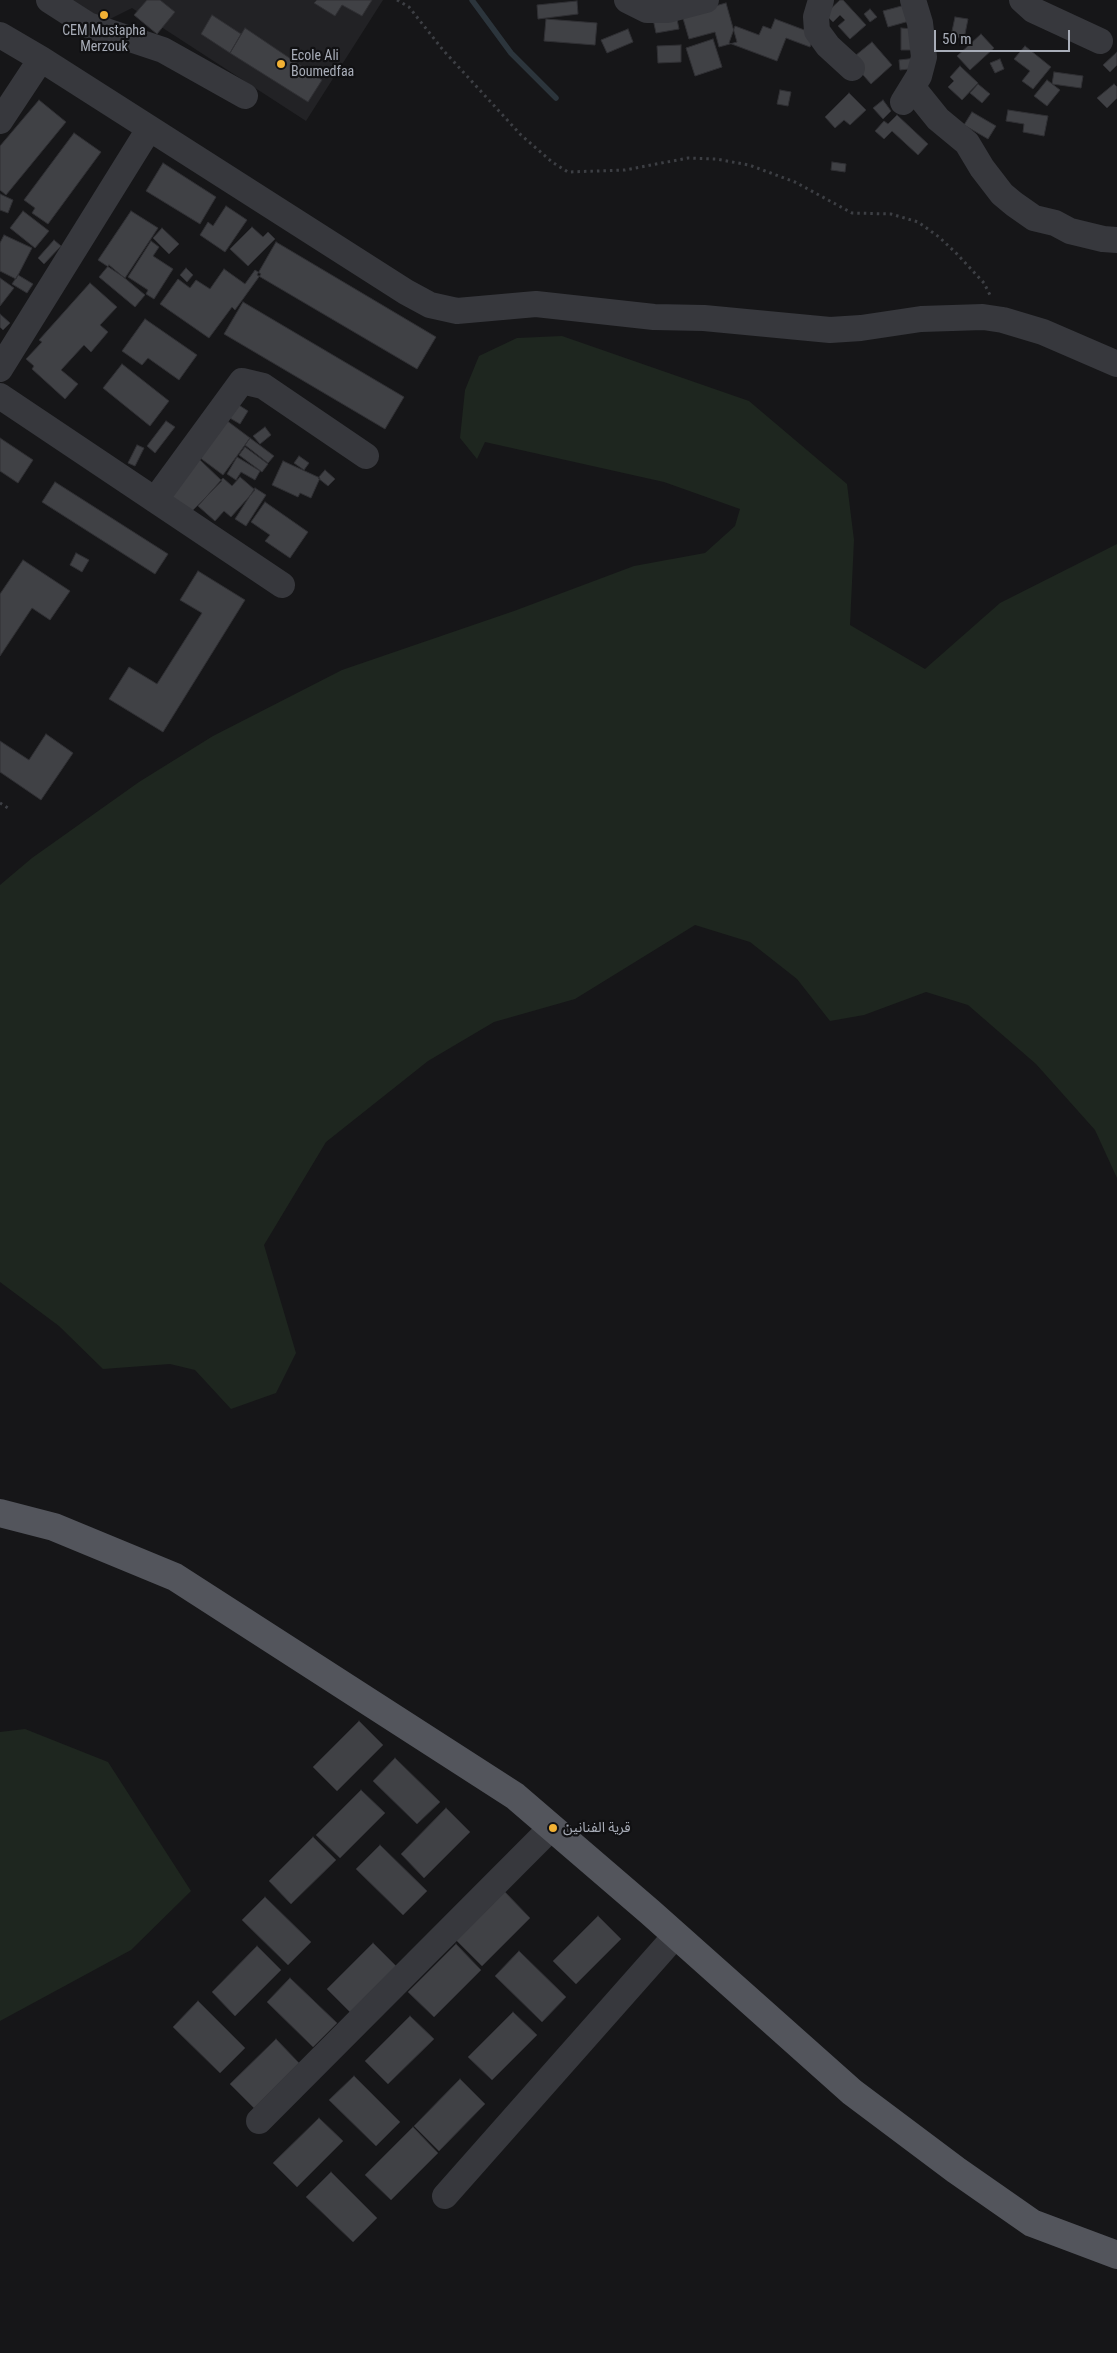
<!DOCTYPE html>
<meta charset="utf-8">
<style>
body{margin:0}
#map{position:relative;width:1117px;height:2353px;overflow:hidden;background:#161618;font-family:"Roboto Condensed",sans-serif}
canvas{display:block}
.scale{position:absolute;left:934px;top:30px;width:136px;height:22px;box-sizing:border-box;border:2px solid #a8adb8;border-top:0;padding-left:6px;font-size:15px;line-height:18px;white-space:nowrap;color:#a8adb8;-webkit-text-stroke:4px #111113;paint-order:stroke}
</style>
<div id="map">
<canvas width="1117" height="2353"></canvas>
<div class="scale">50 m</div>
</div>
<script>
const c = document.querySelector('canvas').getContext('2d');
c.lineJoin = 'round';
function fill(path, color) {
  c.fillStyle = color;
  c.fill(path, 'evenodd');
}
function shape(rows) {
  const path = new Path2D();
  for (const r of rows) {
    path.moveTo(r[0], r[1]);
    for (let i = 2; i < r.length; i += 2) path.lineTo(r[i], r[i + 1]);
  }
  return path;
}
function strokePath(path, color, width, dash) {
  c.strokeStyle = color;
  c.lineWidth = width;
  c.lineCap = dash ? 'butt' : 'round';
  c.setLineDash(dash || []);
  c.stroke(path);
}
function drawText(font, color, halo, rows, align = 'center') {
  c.font = font + ' "Roboto Condensed","Noto Sans Arabic",sans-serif';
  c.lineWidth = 4.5;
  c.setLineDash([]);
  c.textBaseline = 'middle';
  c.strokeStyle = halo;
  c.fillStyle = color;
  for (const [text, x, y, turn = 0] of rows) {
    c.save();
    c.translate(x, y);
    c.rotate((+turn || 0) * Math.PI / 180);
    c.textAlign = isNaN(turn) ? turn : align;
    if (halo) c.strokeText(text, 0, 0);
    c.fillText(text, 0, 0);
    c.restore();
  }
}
const built = shape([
 [69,0,383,0,306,121,132,8,102,23]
]);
const green = shape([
 [562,336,749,401,847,484,854,540,850,625,925,669,1000,603,1117,544,1117,1178,1095,1130,1036,1064,968,1005,926,992,864,1015,830,1021,797,979,750,942,695,925,575,999,494,1022,428,1061,326,1142,264,1245,296,1353,276,1393,231,1409,195,1370,170,1364,103,1369,59,1326,0,1282,0,885,32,858,139,782,213,736,342,670,514,611,634,566,705,553,735,526,740,509,664,482,485,442,477,459,460,438,465,390,479,356,517,338],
 [25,1729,108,1762,191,1891,131,1950,0,2021,0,1732]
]);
const stream = shape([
 [472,0,511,53,556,98]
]);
const building = shape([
 [147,0,160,0,175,12,157,34,134,15,147,0],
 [317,0,372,0,362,16,342,5,335,16,314,3,317,0],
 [840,0,843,0,866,25,850,39,838,26,845,20,840,15,833,22,825,14,840,0],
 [577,1,578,14,538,19,537,5,577,1],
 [726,3,737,42,719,47,715,32,689,39,682,15,726,3],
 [909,4,913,20,888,27,883,11,909,4],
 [870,9,877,17,870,22,864,14,870,9],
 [212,15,241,34,230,53,201,34,212,15],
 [955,17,968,19,964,39,951,36,955,17],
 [546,19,597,23,595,45,544,41,546,19],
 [653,19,677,19,679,29,656,33,653,19],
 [775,19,815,34,810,47,786,38,777,61,729,43,735,26,759,35,763,26,771,29,775,19],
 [245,28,322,80,308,102,230,53,245,28],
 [901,28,914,29,914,50,901,50,901,28],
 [628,29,633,42,607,53,601,40,628,29],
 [981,34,994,48,970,70,957,56,981,34],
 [713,39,722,67,695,76,686,48,713,39],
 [872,42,892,65,871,84,850,60,872,42],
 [681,45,681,62,658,63,657,46,681,45],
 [1025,46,1051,67,1033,89,1022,81,1030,71,1014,59,1025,46],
 [1117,52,1117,65,1110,72,1103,65,1117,52],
 [917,58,918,68,900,70,899,60,917,58],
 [1000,59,1004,69,995,73,990,63,1000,59],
 [960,66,978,83,962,100,948,87,954,81,950,77,960,66],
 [1054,72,1083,76,1081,88,1052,84,1054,72],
 [1047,80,1060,90,1047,106,1034,96,1047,80],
 [978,84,990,94,982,103,970,93,978,84],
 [1114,84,1117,87,1117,98,1107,108,1097,98,1114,84],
 [780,90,791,92,788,106,777,104,780,90],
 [849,93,866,110,850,125,844,120,835,128,825,117,849,93],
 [39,100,66,122,6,195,0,190,0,146,39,100],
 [883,100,891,111,883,119,873,108,883,100],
 [1008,110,1048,116,1044,136,1023,132,1024,124,1006,121,1008,110],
 [972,112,996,126,988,139,964,125,972,112],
 [897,115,928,144,918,155,892,131,884,139,875,131,884,121,888,124,897,115],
 [74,133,101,152,48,224,32,213,35,208,24,200,74,133],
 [832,162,846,164,845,172,831,170,832,162],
 [163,163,216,197,200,224,146,191,163,163],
 [0,194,13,200,8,213,0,210,0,194],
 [226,206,247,220,225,252,200,235,208,222,213,226,226,206],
 [23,211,49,231,35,248,10,228,23,211],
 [131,211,158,228,125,278,98,260,131,211],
 [252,227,263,237,268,232,275,239,248,266,230,249,252,227],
 [162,228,179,244,169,254,153,238,162,228],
 [4,235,32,248,16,279,0,271,0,243,4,235],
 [54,240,61,246,44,264,38,258,54,240],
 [151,241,159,247,153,256,173,269,154,299,146,294,148,290,128,277,151,241],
 [276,242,436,337,417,369,257,275,276,242],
 [109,265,145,295,135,307,99,277,109,265],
 [186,268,193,275,187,282,180,275,186,268],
 [224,269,245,284,255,270,261,274,235,310,232,307,209,338,160,304,178,279,190,288,196,280,210,289,224,269],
 [18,275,33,284,27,293,12,284,18,275],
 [0,278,14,288,0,306,0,278],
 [90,283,117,307,100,325,108,332,91,352,84,345,61,370,78,384,65,399,32,369,34,366,26,359,42,342,39,340,90,283],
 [243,302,404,397,385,429,224,334,243,302],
 [0,314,10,323,3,330,0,327,0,314],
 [145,319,197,355,179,380,148,358,142,365,122,351,145,319],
 [122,364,169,401,150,426,103,388,122,364],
 [231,400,248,411,240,424,223,414,231,400],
 [222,417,250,438,223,475,195,454,222,417],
 [166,421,175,427,155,453,147,446,166,421],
 [265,427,271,435,260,444,253,436,265,427],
 [0,438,33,460,18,483,0,471,0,438],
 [250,438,274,456,268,463,245,445,250,438],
 [137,445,144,448,135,466,128,463,137,445],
 [245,447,268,464,262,472,239,455,245,447],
 [299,456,309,463,304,470,294,463,299,456],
 [237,457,260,471,255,480,241,472,236,480,227,474,237,457],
 [199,459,222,481,186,517,164,496,199,459],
 [283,461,320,478,311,498,300,493,298,497,272,485,283,461],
 [325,470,335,479,328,486,318,478,325,470],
 [240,477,255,490,231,517,224,511,215,521,198,506,223,478,232,486,240,477],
 [55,482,168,554,155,574,42,502,55,482],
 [255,488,266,495,246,526,235,519,255,488],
 [265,502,308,532,290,558,265,541,270,535,251,522,265,502],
 [76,553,89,560,82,572,70,565,76,553],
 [23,560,70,591,50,620,32,608,0,656,0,594,23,560],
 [198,571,245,600,163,732,109,699,129,667,157,684,202,613,180,600,198,571],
 [46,734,73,753,41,800,0,772,0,741,29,760,46,734],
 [359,1721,383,1745,337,1791,313,1767,359,1721],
 [395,1758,440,1802,417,1824,373,1781,395,1758],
 [361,1790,385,1813,340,1858,316,1835,361,1790],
 [446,1808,470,1832,424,1878,401,1854,446,1808],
 [313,1837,336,1860,291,1904,269,1881,313,1837],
 [380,1845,427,1891,403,1915,356,1869,380,1845],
 [504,1891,530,1918,482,1966,455,1939,504,1891],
 [265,1897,311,1942,288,1965,242,1920,265,1897],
 [598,1916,621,1939,576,1984,553,1961,598,1916],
 [373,1943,397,1967,351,2013,327,1989,373,1943],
 [456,1944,481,1970,434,2017,408,1992,456,1944],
 [257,1946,281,1970,235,2016,212,1992,257,1946],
 [519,1951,566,1997,542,2022,495,1976,519,1951],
 [290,1978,337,2023,313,2047,267,2002,290,1978],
 [198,2001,245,2048,220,2073,173,2027,198,2001],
 [513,2012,537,2035,492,2080,468,2057,513,2012],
 [410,2016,434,2039,388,2084,365,2061,410,2016],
 [276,2039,299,2063,254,2108,230,2084,276,2039],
 [354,2076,400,2122,376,2146,329,2100,354,2076],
 [460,2079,485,2104,439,2151,414,2126,460,2079],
 [319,2118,343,2141,297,2187,273,2163,319,2118],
 [413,2127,438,2153,391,2200,365,2175,413,2127],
 [331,2172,377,2218,353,2242,306,2197,331,2172]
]);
const path = shape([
 [397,0,409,7,443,50,521,135,552,162,568,172,625,170,688,158,716,159,749,165,795,182,852,213,891,214,918,222,939,237,957,254,984,283,991,297],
 [0,803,8,808]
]);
const minor = shape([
 [49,0,88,25,163,50,245,96],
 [627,0,647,10,668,10,706,0],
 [821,0,816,17,817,31,828,46,852,68],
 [1022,0,1033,10,1100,41],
 [0,35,41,59,406,292,430,305,457,311,536,304,654,317,704,318,830,330,861,328,921,319,983,317,1003,320,1043,332,1117,364],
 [913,88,938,119,967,143,982,168,1002,194,1014,204,1034,218,1055,223,1070,231,1103,239,1117,240],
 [903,102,919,76,924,57,920,23,913,0],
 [0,121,41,59],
 [0,369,149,129],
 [0,396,282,585],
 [155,500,242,381,263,386,366,456],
 [259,2121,552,1827],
 [445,2196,676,1935]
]);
const major = shape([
 [0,1513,54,1527,175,1577,515,1796,650,1912,852,2092,956,2170,1032,2223,1117,2255]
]);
const markers = [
 [104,15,5,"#f2b134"],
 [281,64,5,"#f2b134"],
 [553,1828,5,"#f2b134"]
];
const poiNames = [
 ["CEM Mustapha",104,31,"center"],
 ["Merzouk",104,47,"center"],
 ["Ecole Ali",291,56],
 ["Boumedfaa",291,72],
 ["قرية الفنانين",563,1828]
];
fill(built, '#222225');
fill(green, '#1e261f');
strokePath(stream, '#2c353c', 5.5);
fill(building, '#404145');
strokePath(building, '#303034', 1);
strokePath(path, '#3d3f44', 3, [2.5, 4]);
strokePath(minor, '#37383d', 26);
strokePath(major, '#53555c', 28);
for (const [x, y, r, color] of markers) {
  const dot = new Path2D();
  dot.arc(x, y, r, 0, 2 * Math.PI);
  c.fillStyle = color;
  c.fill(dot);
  strokePath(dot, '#111113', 2);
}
drawText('14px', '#a8adb8', '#111113', poiNames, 'left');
</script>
